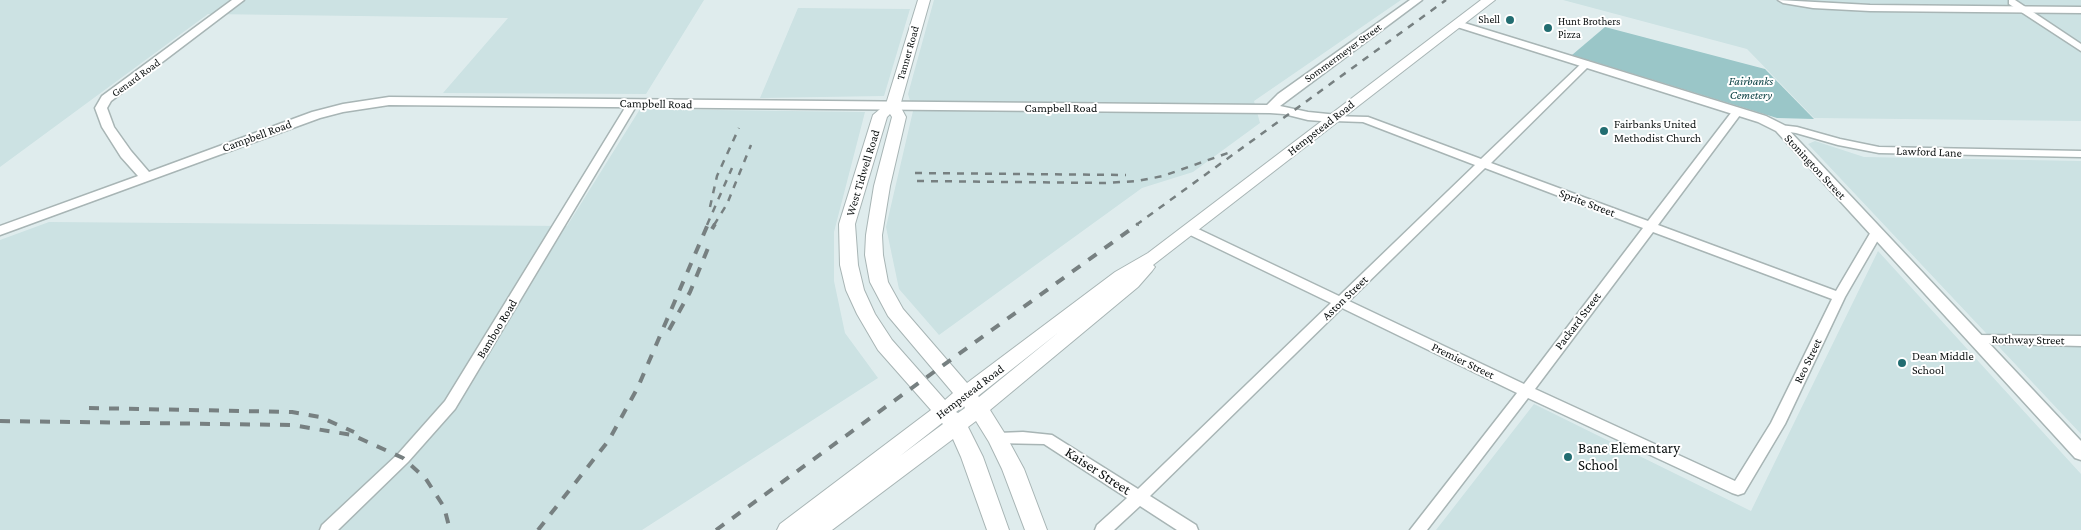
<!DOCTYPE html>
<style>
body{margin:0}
canvas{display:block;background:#dfeced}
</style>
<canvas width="2081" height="530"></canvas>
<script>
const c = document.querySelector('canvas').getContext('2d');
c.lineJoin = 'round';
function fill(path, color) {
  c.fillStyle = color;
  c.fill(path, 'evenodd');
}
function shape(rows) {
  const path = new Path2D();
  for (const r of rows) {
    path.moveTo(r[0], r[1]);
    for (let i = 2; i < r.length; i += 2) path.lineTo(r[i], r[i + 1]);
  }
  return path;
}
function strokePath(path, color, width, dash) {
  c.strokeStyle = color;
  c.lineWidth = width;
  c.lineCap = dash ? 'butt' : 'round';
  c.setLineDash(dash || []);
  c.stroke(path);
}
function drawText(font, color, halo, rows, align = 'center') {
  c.font = font + ' "Crimson Pro",serif';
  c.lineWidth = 4;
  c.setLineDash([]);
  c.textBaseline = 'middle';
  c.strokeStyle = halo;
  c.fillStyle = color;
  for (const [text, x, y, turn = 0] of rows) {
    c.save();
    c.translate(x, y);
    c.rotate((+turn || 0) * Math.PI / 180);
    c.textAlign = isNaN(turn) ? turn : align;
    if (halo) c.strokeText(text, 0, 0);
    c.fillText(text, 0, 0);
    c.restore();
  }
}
const built = shape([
 [0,0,704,0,646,94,443,93,508,18,208,14,0,167],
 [934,0,1401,0,1254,101,1260,123,1193,172,1142,188,939,335,899,289,886,227,913,111,908,94],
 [1563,0,2081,0,2081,121,1814,118,1747,49],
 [798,8,910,9,884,96,760,98],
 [640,109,865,112,834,232,834,281,845,333,878,378,642,530,0,530,0,240,49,222,567,226],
 [1815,141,1864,157,2081,161,2081,434,1808,144],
 [1878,251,2081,474,2081,530,1436,530,1534,404,1751,511]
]);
const green = shape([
 [1605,27,1765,69,1814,119,1777,118,1572,55]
]);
const minor = shape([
 [2009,0,2015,0,2081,44,2081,51,2009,4,2009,0],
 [1586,61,1589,62,1589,66,1491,163,1648,221,1734,109,1738,108,1743,111,1658,225,1836,291,1872,230,1880,230,1882,233,1845,297,1785,424,1744,493,1738,495,1732,493,1528,398,1427,530,1410,530,1517,393,1342,308,1150,496,1196,525,1198,530,1177,530,1140,506,1114,530,1095,530,1097,525,1127,498,1044,444,993,443,991,439,993,435,998,433,1023,432,1052,435,1138,489,1331,303,1186,233,1184,230,1186,227,1194,227,1339,296,1475,165,1363,122,1334,121,1329,118,1330,116,1368,117,1481,159,1583,62,1586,61],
 [1485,168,1643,228,1524,384,1349,301,1485,168],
 [1653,232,1832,299,1771,423,1735,481,1535,389,1653,232],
 [633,100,638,103,455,409,408,462,338,530,320,530,322,525,398,454,445,401,628,103,633,100],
 [1780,125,1797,127,1840,139,1879,147,2081,151,2081,157,1879,153,1838,145,1796,133,1776,130,1775,128,1780,125],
 [1976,335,2081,336,2081,346,1971,343,1969,340,1971,337,1976,335]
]);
const tertiary = shape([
 [232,0,244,0,111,101,107,108,114,127,131,151,149,172,312,112,343,104,389,97,1267,105,1278,94,1410,0,1422,0,1280,106,1308,112,1338,115,1340,118,1334,122,1308,120,1284,114,1270,113,389,105,343,112,320,118,0,235,0,226,138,176,121,157,102,127,95,108,102,96,232,0],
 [1778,0,1870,5,2081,7,2081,13,1870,11,1813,8,1783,3,1778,0],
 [1458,21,1766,116,1784,125,2081,441,2081,460,2075,458,1776,131,1758,122,1454,26,1453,24,1458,21]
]);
const secondary = shape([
 [918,0,930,0,900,106,906,117,890,186,882,235,883,255,888,282,903,309,967,383,1115,272,1148,253,1481,0,1495,0,1153,265,1155,267,1152,271,1138,287,990,410,1005,434,1024,469,1047,530,1025,530,1002,469,989,442,976,421,968,427,983,457,1009,530,987,530,961,457,953,439,832,530,777,530,780,524,931,410,878,350,857,314,846,290,840,265,839,224,873,115,886,104,918,0],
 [890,114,892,117,874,186,866,235,865,255,870,282,888,316,953,393,945,400,892,340,875,314,864,290,858,265,855,224,887,117,890,114],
 [1059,332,979,397,978,396,1059,332],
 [964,406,965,408,958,413,956,412,964,406],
 [942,423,943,424,900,456,942,423]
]);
const railFar1 = shape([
 [915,173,1126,175],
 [917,181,1105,183,1137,181,1163,176,1228,153],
 [710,207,717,176,739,128],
 [707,225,732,168],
 [714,225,727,204,751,145],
 [1136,225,1446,0]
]);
const rail = shape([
 [712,229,715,224],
 [669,330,690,292,708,248],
 [89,408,292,412,320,417,354,432],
 [0,421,292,425,352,435,403,458,426,479,444,507,450,530],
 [538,530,609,440,638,387,708,224],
 [716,530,1138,224]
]);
const markers = [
 [1510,20,5,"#226d71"],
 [1548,28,5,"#226d71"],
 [1604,131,5,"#226d71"],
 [1902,363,5,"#226d71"],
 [1568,457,5,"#226d71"]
];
const farPoinames = [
 ["Shell",1500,20],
 ["Hunt Brothers",1558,22,"left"],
 ["Pizza",1558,35,"left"]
];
const farStreetnames = [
 ["Tanner Road",908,53,-74],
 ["Sommermeyer Street",1343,53,-36],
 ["Genard Road",136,78,-36]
];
const parkNames = [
 ["Fairbanks",1751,81],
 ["Cemetery",1751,95]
];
const streetNames = [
 ["Campbell Road",656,104,1],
 ["Campbell Road",1061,108],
 ["Hempstead Road",1321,128,-38],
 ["Campbell Road",257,136,-20],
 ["Lawford Lane",1929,152,2],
 ["Stonington Street",1815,167,47],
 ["West Tidwell Road",863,173,-73],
 ["Sprite Street",1587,203,21],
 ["Aston Street",1345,298,-44],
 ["Packard Street",1578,321,-53],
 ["Bamboo Road",497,329,-59],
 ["Rothway Street",2028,340,1],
 ["Premier Street",1463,361,26],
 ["Reo Street",1808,361,-64],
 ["Hempstead Road",970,392,-37]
];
const poiNames = [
 ["Fairbanks United",1614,124],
 ["Methodist Church",1614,138],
 ["Dean Middle",1912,356],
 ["School",1912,370]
];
const nearPoinames = [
 ["Bane Elementary",1578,448],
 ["School",1578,465]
];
const nearStreetnames = [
 ["Kaiser Street",1098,471,33]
];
fill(built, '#cce2e3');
fill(green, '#9ac6c8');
strokePath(minor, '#a8b5b5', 3);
strokePath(tertiary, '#a8b5b5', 3);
strokePath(secondary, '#a8b5b5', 2);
fill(minor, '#fff');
fill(tertiary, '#fff');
fill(secondary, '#fff');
strokePath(railFar1, '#778081', 2.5, [7, 7]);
strokePath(rail, '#778081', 4, [10, 10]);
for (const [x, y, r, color] of markers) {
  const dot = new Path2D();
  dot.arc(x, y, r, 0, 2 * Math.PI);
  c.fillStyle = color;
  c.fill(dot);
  strokePath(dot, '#fff', 2);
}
drawText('11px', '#0b1010', '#fff', farPoinames, 'right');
drawText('11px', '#0b1010', '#fff', farStreetnames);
drawText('italic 12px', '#053c3f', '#fff', parkNames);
drawText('12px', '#0b1010', '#fff', streetNames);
drawText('12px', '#0b1010', '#fff', poiNames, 'left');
drawText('15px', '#0b1010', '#fff', nearPoinames, 'left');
drawText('15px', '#0b1010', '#fff', nearStreetnames);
</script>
